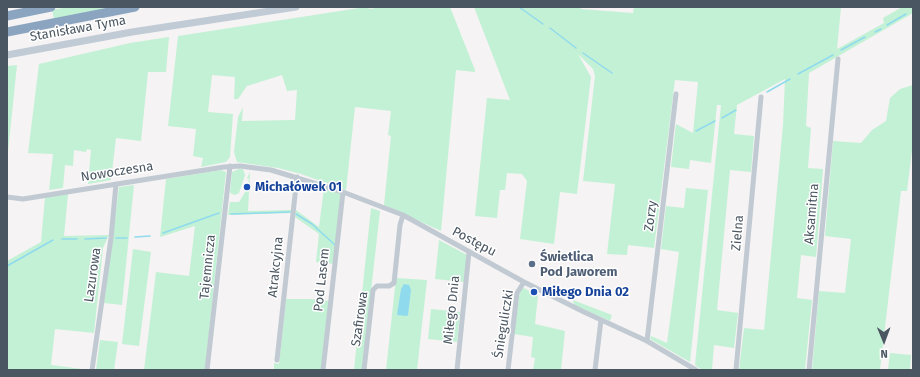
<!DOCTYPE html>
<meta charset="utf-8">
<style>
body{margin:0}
#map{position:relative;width:920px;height:377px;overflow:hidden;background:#f5f3f3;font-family:"Fira Sans",sans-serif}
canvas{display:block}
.frame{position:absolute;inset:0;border:8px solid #4a5661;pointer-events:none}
.north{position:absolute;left:864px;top:321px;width:40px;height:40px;-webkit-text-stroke:3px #fff;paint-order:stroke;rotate:179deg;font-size:11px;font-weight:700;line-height:16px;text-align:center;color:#4a5661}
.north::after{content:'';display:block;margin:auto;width:14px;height:18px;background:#4a5661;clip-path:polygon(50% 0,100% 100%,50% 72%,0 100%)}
</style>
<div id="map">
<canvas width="920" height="377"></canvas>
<div class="frame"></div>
<div class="north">N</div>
</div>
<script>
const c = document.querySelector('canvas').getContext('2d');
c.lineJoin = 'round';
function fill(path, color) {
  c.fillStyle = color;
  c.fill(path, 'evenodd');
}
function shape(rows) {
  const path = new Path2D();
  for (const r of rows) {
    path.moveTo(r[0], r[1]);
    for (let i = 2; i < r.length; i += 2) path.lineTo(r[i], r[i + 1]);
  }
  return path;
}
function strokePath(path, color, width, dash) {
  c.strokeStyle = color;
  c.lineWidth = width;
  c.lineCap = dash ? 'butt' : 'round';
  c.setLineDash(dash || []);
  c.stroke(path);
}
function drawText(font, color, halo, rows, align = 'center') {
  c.font = font + ' "Fira Sans",sans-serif';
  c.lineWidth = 3;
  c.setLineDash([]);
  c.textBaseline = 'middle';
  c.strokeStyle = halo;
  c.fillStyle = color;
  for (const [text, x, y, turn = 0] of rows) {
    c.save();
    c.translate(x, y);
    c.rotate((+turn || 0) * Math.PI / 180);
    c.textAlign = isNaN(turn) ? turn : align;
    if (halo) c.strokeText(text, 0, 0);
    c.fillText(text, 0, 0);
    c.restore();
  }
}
const green = shape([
 [68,7,116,7,54,19,52,10],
 [366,7,370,9,381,7,450,7,475,70,475,72,456,70,441,231,384,205,391,136,388,135,391,111,355,107,346,190,301,174,278,168,237,162,234,152,238,117,243,107,242,121,295,120,297,90,287,91,282,75,247,86,238,99,234,99,235,77,212,75,208,112,233,114,230,157,226,162,201,167,203,158,193,156,196,129,168,126,178,36],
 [474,7,580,7,581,9,633,13,634,7,841,7,837,49,884,23,883,18,902,7,913,7,913,13,809,73,806,126,811,128,808,168,823,169,816,257,801,255,797,298,812,300,805,370,739,370,744,328,764,330,783,125,785,79,737,105,734,134,754,136,751,172,730,170,717,310,738,313,734,348,714,345,712,370,702,370,695,365,721,105,717,105,711,163,690,160,689,169,671,167,676,124,693,133,698,82,675,80,654,248,628,245,627,255,607,254,615,184,583,181,595,76,593,69,578,54,591,77,577,194,560,192,554,244,520,239,527,181,522,174,507,173,505,190,500,190,497,218,475,216,487,98,510,100],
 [169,37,166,72,148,72,141,141,116,138,111,180,88,184,91,150,87,149,86,152,74,150,73,166,65,165,63,188,49,190,53,154,28,153,39,64,130,43],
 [17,65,8,152,7,168,7,66],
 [913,85,913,142,907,191,901,191,880,370,812,370,819,291,845,293,851,239,825,236,833,141,861,143,872,130,886,121,890,98,900,89],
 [239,169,243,169,245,175,239,193,235,195,230,193,232,172],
 [221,170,226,172,205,370,144,370,156,272,189,276,195,226,160,237,166,179],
 [250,172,248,211,291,210,291,213,228,215,230,202,239,202,247,189,249,179,247,178],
 [134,185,122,305,104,303,119,187],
 [324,188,342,194,334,264,316,262,319,234,295,217,296,210,319,227],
 [686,188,708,190,690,362,650,339,651,336,667,343,679,252,661,249,666,206,684,208],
 [68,194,64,236,109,235,103,248,94,333,55,329,51,365,90,370,7,370,7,261,41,242,45,197],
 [371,208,380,211,377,238,362,370,354,370],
 [439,240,467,255,464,282,435,279],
 [133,249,151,252,139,346,122,344],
 [396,278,427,280,417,370,386,370],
 [524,288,538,296,535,324,565,331,561,370,533,370,535,358,531,357,533,337,514,334,520,290],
 [286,299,311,299,330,301,322,370,274,370,274,363,279,364],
 [573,300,612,315,610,321,574,305],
 [431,309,460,312,457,342,428,339],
 [100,340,118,342,114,370,96,370],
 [890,353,911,355,910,370,888,370]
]);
const water = shape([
 [404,284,409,285,411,290,408,315,407,316,397,315,401,289]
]);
const stream = shape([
 [519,7,543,24],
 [887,25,906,14],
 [550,28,576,48],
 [875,32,881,29],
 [841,50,865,37],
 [583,53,612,73],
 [798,74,833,55],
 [767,92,790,79],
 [722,118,736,110],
 [696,131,715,121],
 [231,214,290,212],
 [296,214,312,224,335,245],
 [163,233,219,213],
 [135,237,150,236],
 [116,238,127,238],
 [62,239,77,239],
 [85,239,106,238],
 [7,266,53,240]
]);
const street = shape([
 [7,197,23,199,224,167,240,166,271,170,343,192,403,215,524,282,584,312,647,341,696,370],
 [647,341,676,94],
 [277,360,297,177],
 [92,370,111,238,116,184],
 [207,370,230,166],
 [323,370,343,192],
 [364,370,373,290,377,286,389,286,394,283,400,225,403,215],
 [457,370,469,252],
 [508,370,517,293,524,282],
 [595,370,601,320],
 [736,370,761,97],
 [809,370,838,59]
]);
const secondary = shape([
 [7,55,132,32,296,7]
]);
const highway = shape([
 [7,16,51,7],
 [7,32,135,7]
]);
const markers = [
 [247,187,4,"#1a4fb4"],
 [532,264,4,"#5c6f8a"],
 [534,292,4,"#1a4fb4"]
];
const streetNames = [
 ["Stanisława Tyma",78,29,-10],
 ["Nowoczesna",117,172,-9],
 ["Aksamitna",812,214,-85],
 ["Zorzy",651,216,-83],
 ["Zielna",738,233,-85],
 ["Postępu",474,242,28],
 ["Tajemnicza",208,267,-84],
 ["Atrakcyjna",276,267,-84],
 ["Lazurowa",93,275,-82],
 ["Pod Lasem",322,280,-84],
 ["Miłego Dnia",452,310,-84],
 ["Szafirowa",360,319,-82],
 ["Śnieguliczki",504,324,-81]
];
const transitNames = [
 ["Michałówek 01",255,187],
 ["Miłego Dnia 02",542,292]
];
const serviceNames = [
 ["Świetlica",540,257],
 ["Pod Jaworem",540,272]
];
fill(green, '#c3f1d5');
fill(water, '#90daee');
strokePath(stream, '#90daee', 1.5);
strokePath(street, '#c1cad2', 5);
strokePath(secondary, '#c1cbd6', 7);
strokePath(highway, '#8ba5c1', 9);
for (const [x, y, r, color] of markers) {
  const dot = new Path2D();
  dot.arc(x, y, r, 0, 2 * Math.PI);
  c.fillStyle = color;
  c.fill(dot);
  strokePath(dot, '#fff', 1.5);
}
drawText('13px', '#4a5661', '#fff', streetNames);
drawText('bold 13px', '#164399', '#fff', transitNames, 'left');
drawText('bold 13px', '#4e5e75', '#fff', serviceNames, 'left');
</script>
